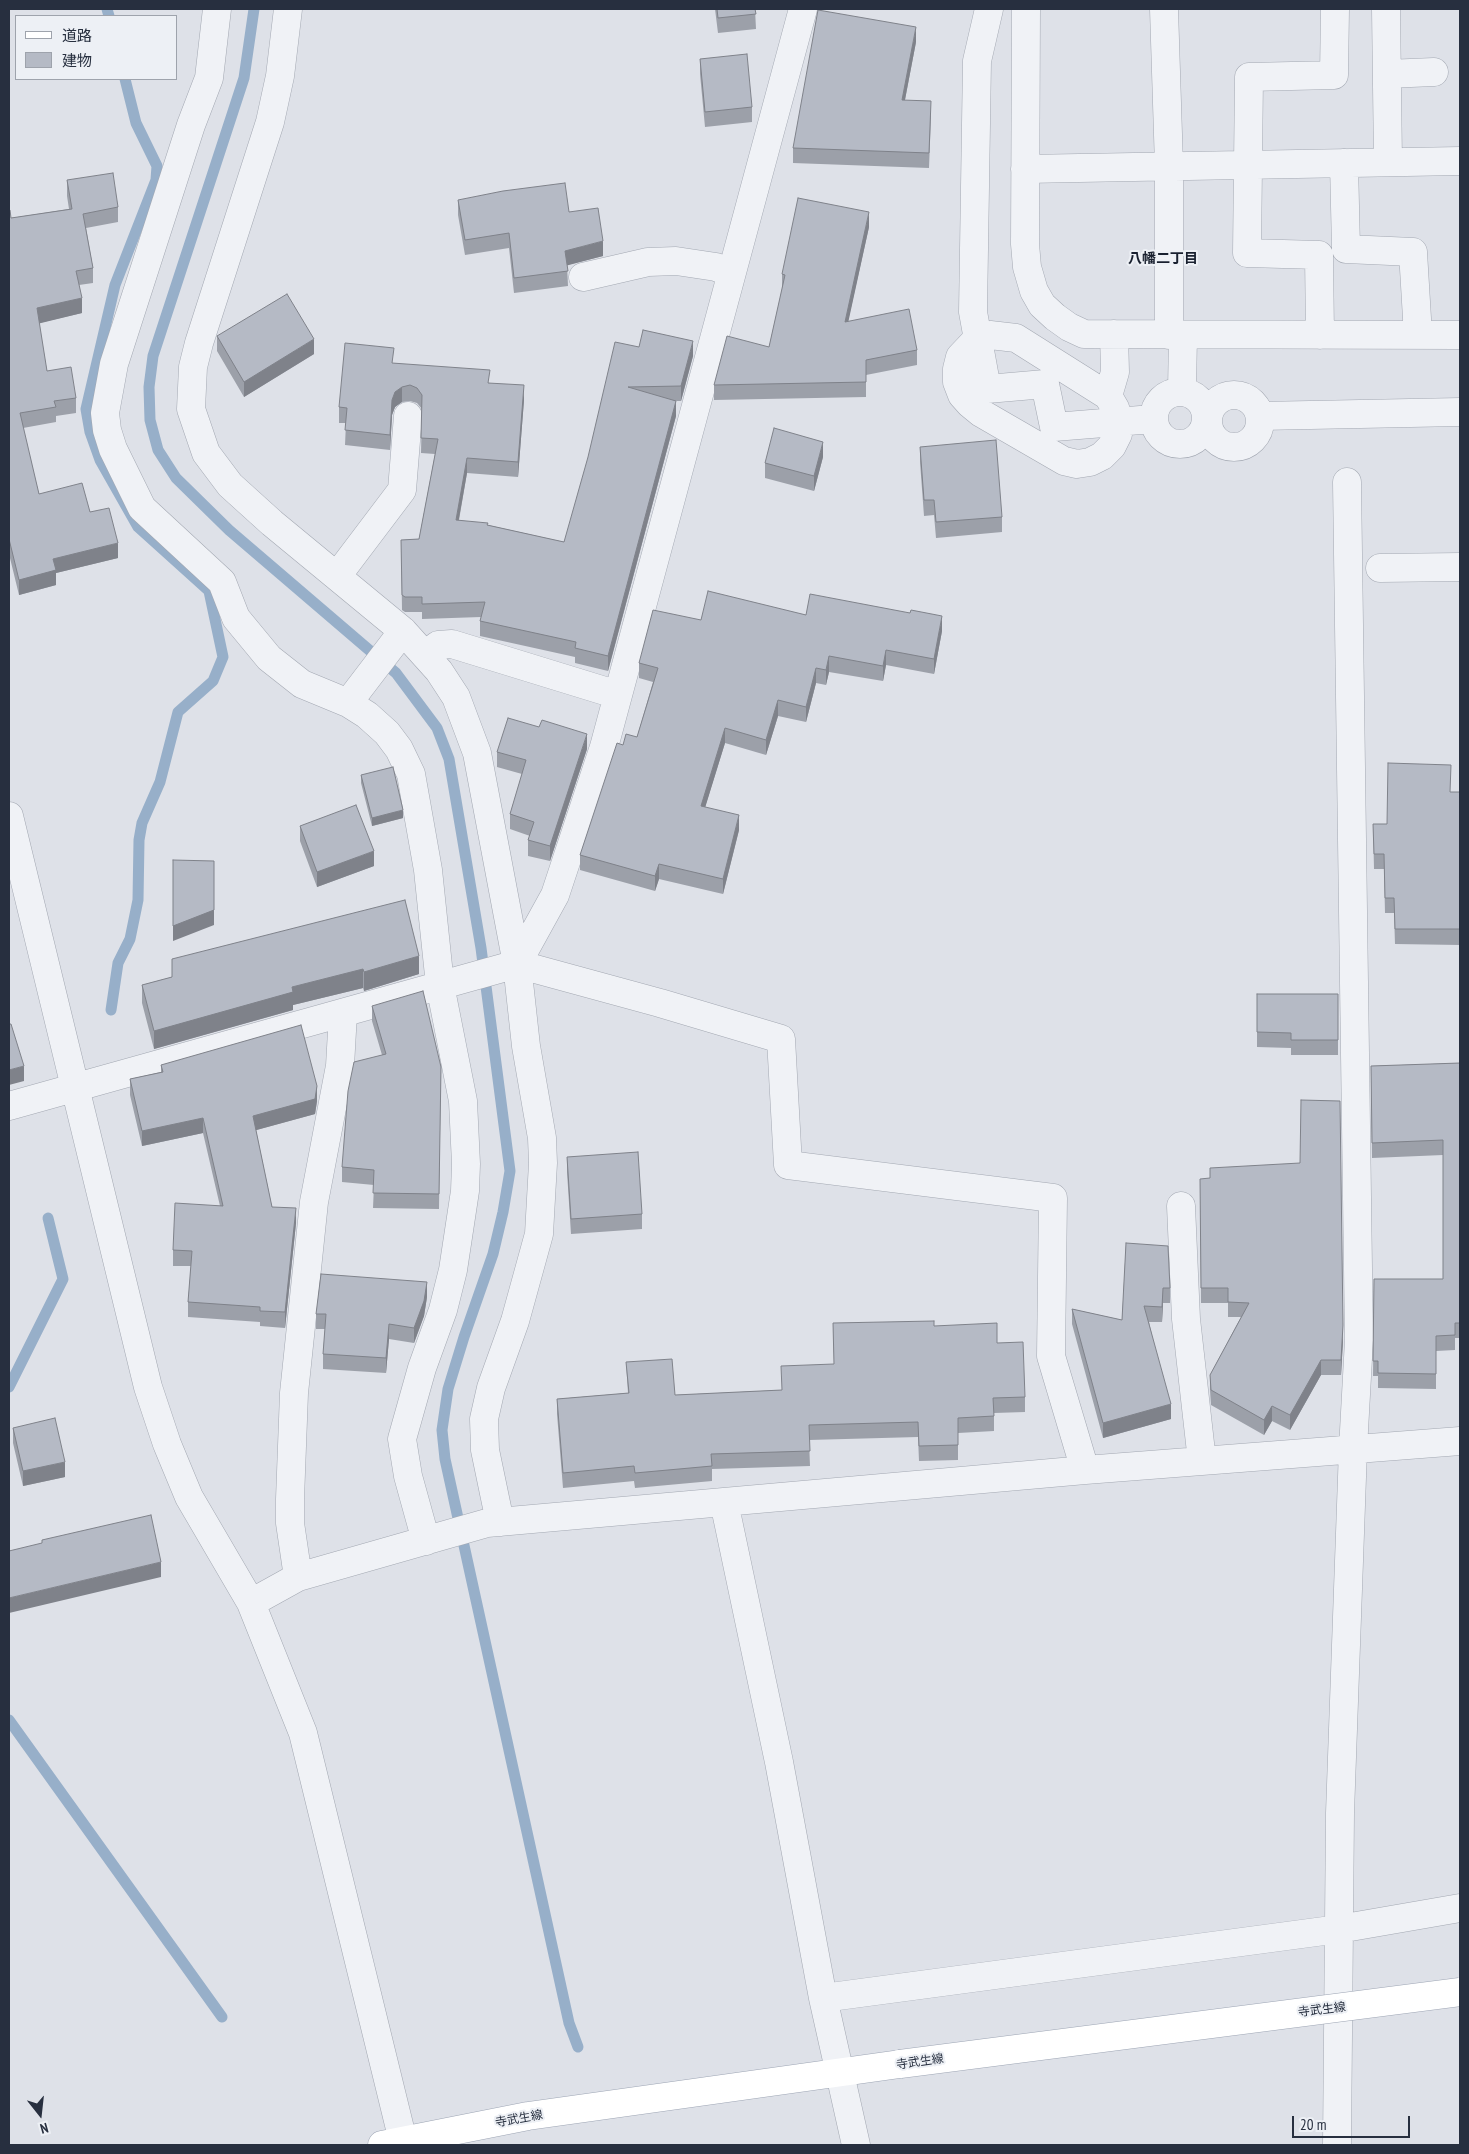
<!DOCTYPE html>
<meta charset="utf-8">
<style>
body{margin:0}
#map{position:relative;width:1469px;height:2154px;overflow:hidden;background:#dee1e8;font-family:"PT Sans Narrow","Noto Sans JP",sans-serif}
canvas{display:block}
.frame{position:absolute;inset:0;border:10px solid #272f3f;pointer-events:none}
.legend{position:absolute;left:15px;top:15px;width:162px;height:65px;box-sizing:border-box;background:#edf0f5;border:1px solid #9ea3ac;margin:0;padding:6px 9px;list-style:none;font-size:15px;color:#272f3f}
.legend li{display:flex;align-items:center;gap:10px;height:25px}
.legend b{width:25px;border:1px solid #9ea3ac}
.north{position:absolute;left:15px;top:2089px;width:50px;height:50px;-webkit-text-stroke:4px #edf0f5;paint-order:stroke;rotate:164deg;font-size:14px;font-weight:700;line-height:20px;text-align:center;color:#272f3f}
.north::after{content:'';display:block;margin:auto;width:18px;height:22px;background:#272f3f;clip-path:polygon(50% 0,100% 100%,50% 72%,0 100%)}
.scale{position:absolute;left:1292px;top:2116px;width:118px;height:22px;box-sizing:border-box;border:2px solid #272f3f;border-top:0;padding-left:6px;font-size:15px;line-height:18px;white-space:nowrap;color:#272f3f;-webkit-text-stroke:4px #edf0f5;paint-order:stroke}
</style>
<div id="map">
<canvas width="1469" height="2154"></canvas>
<div class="frame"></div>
<ul class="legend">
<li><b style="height:6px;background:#fff"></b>道路</li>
<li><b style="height:14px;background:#b5bac5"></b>建物</li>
</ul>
<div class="north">N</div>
<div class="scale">20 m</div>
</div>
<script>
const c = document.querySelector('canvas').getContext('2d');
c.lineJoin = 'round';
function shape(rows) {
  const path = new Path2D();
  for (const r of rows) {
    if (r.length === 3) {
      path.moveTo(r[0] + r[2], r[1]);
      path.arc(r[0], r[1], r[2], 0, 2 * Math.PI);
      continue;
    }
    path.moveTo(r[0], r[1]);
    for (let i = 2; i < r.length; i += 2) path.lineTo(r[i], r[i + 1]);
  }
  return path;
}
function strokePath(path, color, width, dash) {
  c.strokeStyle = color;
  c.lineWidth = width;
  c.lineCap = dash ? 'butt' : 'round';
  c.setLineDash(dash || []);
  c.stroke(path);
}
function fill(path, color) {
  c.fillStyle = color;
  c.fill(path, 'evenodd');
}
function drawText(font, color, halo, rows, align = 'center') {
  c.font = font + ' "PT Sans Narrow","Noto Sans JP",sans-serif';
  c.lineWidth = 4;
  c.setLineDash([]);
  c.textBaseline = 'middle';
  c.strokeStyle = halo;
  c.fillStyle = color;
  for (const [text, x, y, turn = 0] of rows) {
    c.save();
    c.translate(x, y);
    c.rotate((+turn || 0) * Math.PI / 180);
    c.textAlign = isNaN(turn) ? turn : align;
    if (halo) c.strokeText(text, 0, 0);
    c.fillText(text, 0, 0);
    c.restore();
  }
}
const stream = shape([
 [107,9,109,16],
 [254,9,244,78,153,356,149,387,150,420,158,450,176,478,229,530,396,673,437,728,449,759,481,948,510,1171,503,1212,493,1254,464,1337,448,1389,442,1430,445,1459,569,2023,578,2047],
 [111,1010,118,963,130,939,138,900,139,840,142,823,160,782,178,712,213,681,223,657,209,591,138,527,100,460,90,432,86,409,115,285,156,180,157,166,136,123,125,79],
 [9,1387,63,1279,48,1218],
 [9,1720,222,2017]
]);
const minor = shape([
 [217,9,209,78,191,125,114,364,105,413,107,430,113,449,142,508,222,582,236,618,269,658,302,684,348,703,367,715,387,733,399,749,411,774,428,870,440,985,463,1101,466,1164,465,1191,453,1270,443,1310,422,1368,402,1439,408,1476,426,1541],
 [288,9,280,76,270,122,199,343,193,367,191,409,206,453,230,485,272,523,403,631,439,671,456,697,477,753,517,964,526,1046,542,1138,543,1163,539,1234,515,1321,491,1388,484,1419,485,1450,500,1522],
 [989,9,977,61,973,312,987,389,1045,384,1054,427,1153,419],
 [1026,9,1025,244,1027,267,1034,291,1042,305,1055,317,1069,327,1084,334,1460,335],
 [1164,9,1169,166,1169,335],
 [1386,9,1388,162],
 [1387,74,1434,72],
 [1344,163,1346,249,1413,252,1418,335],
 [1025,169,1460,161],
 [583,277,648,262,676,261,716,267,731,273],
 [990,335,1016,338,1108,396,1115,408,1119,420,1118,434,1112,446,1102,456,1090,462,1077,464,1064,461,981,413,970,404,962,395,957,382,957,369,960,357,978,338,990,335],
 [1320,335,1319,255,1247,253,1249,77,1334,75,1335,9],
 [1182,391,1183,335],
 [1180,418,26],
 [1234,421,26],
 [1108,396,1115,372,1114,334],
 [1260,416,1460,412],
 [1380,568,1460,567],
 [337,576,402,490,408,416],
 [425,655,438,645,452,644,618,695],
 [348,703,403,631],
 [9,816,148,1387,167,1444,189,1497,251,1603,303,1733,404,2145],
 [517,964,555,895,604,747,803,9],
 [9,1106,517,964,660,1003,781,1039,788,1165,1053,1198,1051,1356,1085,1470],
 [1181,1206,1186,1319,1202,1461],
 [724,1502,779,1762,823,1998,856,2145],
 [298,1577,290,1523,290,1499,294,1393,314,1202,340,1066,343,1013],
 [251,1603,298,1577,487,1523,1085,1470,1460,1441],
 [823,1998,1339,1929,1460,1908],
 [1337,2145,1340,1813,1353,1449,1359,1340,1347,482]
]);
const major = shape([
 [382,2145,528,2116,900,2064]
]);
const majorBridge = shape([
 [900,2064,1460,1992]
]);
const wall = shape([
 [715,9,755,9,756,29,718,33],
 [916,42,905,100,931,116,929,168,793,163,793,148],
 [700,59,752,107,752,122,705,127,700,74],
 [67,180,118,207,118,222,86,228,93,268,93,283,79,285,82,313,39,323,47,371,76,398,76,413,56,416,56,422,23,428,39,494,90,512,118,558,56,573,56,585,19,595,9,554,9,210,11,218,69,209,67,196],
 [458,200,603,256,567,265,568,286,514,293,509,248,465,255,458,215],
 [869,227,848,321,917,350,917,365,866,375,866,397,714,400,714,385,769,347,782,289,782,274],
 [217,336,314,354,244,397,217,351],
 [639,347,693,356,681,401,676,401,676,416,608,671,575,663,575,657,480,636,480,621,481,617,422,619,422,612,405,612,402,610,401,540,419,539,435,454,421,453,422,409,417,403,410,401,402,402,395,407,392,415,390,450,345,445,346,423,339,423,339,407,394,363,490,383,524,400,518,477,467,473,459,520,488,525,564,542],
 [920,447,1002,517,1002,532,936,538,934,515,924,516,920,462],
 [823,457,814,491,765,478,765,463],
 [806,615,942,631,934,674,886,665,883,681,829,672,826,685,816,683,806,722,778,716,766,755,725,743,705,807,739,830,723,894,659,879,655,891,580,870,580,855,623,745,637,737,653,682,639,678,639,663,701,620],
 [587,749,550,861,528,856,528,840,530,836,510,829,510,814,522,774,497,767,497,752],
 [361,775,403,818,372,826,361,783],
 [1451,792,1460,792,1460,945,1395,944,1394,913,1385,913,1384,869,1374,869,1373,824,1387,824],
 [300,826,374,866,317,887,300,841],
 [405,900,419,974,364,991,363,988,293,1005,293,1010,154,1049,142,1003,142,985,172,977],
 [1338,994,1338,1055,1291,1055,1291,1048,1257,1047,1257,1032],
 [372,1006,441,1067,439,1209,373,1208,374,1185,342,1182,342,1167,382,1055,372,1021],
 [1460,1063,1460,1338,1455,1338,1455,1350,1436,1351,1436,1389,1378,1388,1378,1376,1373,1376,1374,1279,1443,1279,1443,1155,1372,1158,1371,1066],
 [161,1065,317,1101,315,1114,256,1130,272,1207,296,1223,285,1328,260,1326,260,1322,188,1317,188,1302,191,1266,173,1266,173,1250,220,1206,203,1133,142,1146,130,1095,130,1079,161,1072],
 [567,1157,642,1214,642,1229,571,1234,567,1172],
 [1200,1179,1343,1340,1341,1375,1321,1375,1290,1430,1272,1421,1264,1435,1211,1405,1210,1390,1210,1375,1241,1317,1228,1317,1228,1303,1201,1303],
 [1126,1243,1170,1288,1170,1303,1163,1303,1162,1322,1149,1322,1171,1419,1103,1438,1072,1324,1072,1309,1122,1320],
 [427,1297,424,1316,414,1343,389,1339,386,1373,323,1369,323,1354,325,1329,316,1329,316,1314],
 [833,1323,934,1326,997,1343,1025,1397,1025,1412,994,1413,994,1431,958,1433,958,1460,919,1461,918,1437,809,1440,810,1466,712,1469,712,1481,635,1488,634,1481,563,1488,557,1414,557,1399,628,1393,626,1362,675,1395,782,1390,834,1364],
 [13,1428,65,1477,23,1486,13,1443]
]);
const shadedWall = shape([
 [916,27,916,42,902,115,902,100],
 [869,212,869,227,845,337,845,322],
 [603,241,603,256,565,266,565,251],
 [82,298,82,313,37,324,37,308],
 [314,339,314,354,244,397,244,382],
 [693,341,693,356,681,401,681,386],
 [524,385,524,400,518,477,518,462],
 [402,387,402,402,395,407,392,415,390,450,390,435,392,400,395,392],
 [676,401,676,416,608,671,608,656],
 [823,442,823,457,814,491,814,476],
 [467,458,467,473,456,535,456,520],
 [118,543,118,558,56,573,56,585,19,595,19,580,53,559],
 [942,616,942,631,934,674,934,659],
 [886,650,886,665,883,681,883,666],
 [829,656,829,672,826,685,826,670],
 [816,668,816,683,806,722,806,707],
 [778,700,778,716,766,755,766,740],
 [725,728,725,743,701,821,701,806],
 [587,734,587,749,550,861,550,846],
 [403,810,403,818,372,826,372,818],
 [739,815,739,830,723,894,723,879],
 [374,851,374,866,317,887,317,872],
 [214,861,214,925,173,941,173,926],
 [659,864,659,879,655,891,655,876],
 [419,956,419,974,364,991,364,972],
 [363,969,363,988,293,1005,293,1010,154,1049,154,1031,292,987],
 [24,1066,24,1081,9,1085,9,1070],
 [317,1086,317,1101,315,1114,253,1131,253,1116],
 [203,1118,203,1133,142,1146,142,1131],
 [296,1208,296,1223,285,1328,285,1312],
 [427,1282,427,1297,424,1316,414,1343,414,1328],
 [1163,1288,1163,1303,1162,1322,1162,1307],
 [389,1324,389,1339,386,1373,386,1358],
 [1343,1325,1343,1340,1341,1375,1341,1360],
 [1321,1360,1321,1375,1290,1430,1290,1415],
 [1171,1404,1171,1419,1103,1438,1103,1423],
 [1272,1406,1272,1421,1264,1435,1264,1420],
 [65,1462,65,1477,23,1486,23,1471],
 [161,1562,161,1577,9,1613,9,1598]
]);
const building = shape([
 [717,9,755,9,756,14,718,18,717,9],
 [818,10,916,27,902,100,931,101,929,153,793,148,818,10],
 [747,54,752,107,705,112,700,59,747,54],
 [113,173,118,207,83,214,93,268,76,271,82,298,37,308,47,371,71,367,76,398,54,401,56,407,20,413,39,494,82,483,90,512,109,508,118,543,53,559,56,570,19,580,9,539,9,210,10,210,11,218,72,209,67,180,113,173],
 [565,183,569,212,598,208,603,241,565,251,568,271,514,278,509,233,465,240,458,200,503,191,565,183],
 [798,198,869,212,845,322,909,309,917,350,866,360,866,382,714,385,727,336,769,347,785,275,782,274,798,198],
 [287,294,314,339,244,382,217,336,287,294],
 [643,330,693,341,681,386,628,387,676,401,608,656,575,648,576,642,480,621,485,602,422,604,422,597,405,597,402,595,401,540,419,539,438,439,421,438,422,395,417,388,410,385,402,387,395,392,392,400,390,435,345,430,347,408,339,407,345,343,394,348,392,363,490,370,488,383,524,385,518,462,467,458,456,520,488,523,487,525,564,542,588,457,615,342,639,347,643,330],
 [774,428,823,442,814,476,765,463,774,428],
 [996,440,1002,517,936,522,934,500,924,500,920,447,996,440],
 [708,591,806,615,810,594,910,613,911,610,942,616,934,659,886,650,883,666,829,656,826,670,816,668,806,707,778,700,766,740,725,728,701,806,739,815,723,879,659,864,655,876,580,855,617,743,623,745,626,734,637,737,658,668,639,663,653,610,701,620,708,591],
 [508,718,539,727,542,720,587,734,550,846,528,840,534,822,510,814,526,760,497,752,508,718],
 [1388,763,1451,765,1450,792,1460,792,1460,929,1395,929,1394,898,1385,898,1384,854,1374,854,1373,824,1387,824,1388,763],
 [393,767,403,810,372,818,361,775,393,767],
 [356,805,374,851,317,872,300,826,356,805],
 [173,860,214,861,214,910,173,926,173,860],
 [405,900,419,956,364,972,363,969,292,987,293,992,154,1031,142,985,172,977,172,959,405,900],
 [423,991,441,1067,439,1194,373,1193,374,1170,342,1167,348,1091,354,1062,386,1054,372,1006,423,991],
 [1257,994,1338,994,1338,1040,1291,1040,1291,1033,1257,1032,1257,994],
 [9,1024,11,1024,24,1066,9,1070,9,1024],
 [301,1025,317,1086,315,1099,253,1116,272,1207,296,1208,285,1312,260,1311,260,1307,188,1302,192,1251,173,1250,175,1203,223,1206,203,1118,142,1131,130,1079,163,1072,161,1065,301,1025],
 [1460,1063,1460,1323,1455,1323,1455,1335,1436,1336,1436,1374,1378,1373,1378,1361,1373,1361,1374,1279,1443,1279,1443,1140,1372,1143,1371,1066,1460,1063],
 [1301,1100,1340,1101,1343,1325,1341,1360,1321,1360,1290,1415,1272,1406,1264,1420,1211,1390,1210,1375,1249,1303,1228,1302,1228,1288,1201,1288,1200,1179,1210,1178,1210,1168,1300,1163,1301,1100],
 [638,1152,642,1214,571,1219,567,1157,638,1152],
 [1126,1243,1168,1246,1170,1288,1163,1288,1162,1307,1144,1306,1171,1404,1103,1423,1072,1309,1122,1320,1126,1243],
 [321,1274,427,1282,424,1301,414,1328,389,1324,386,1358,323,1354,326,1314,316,1314,321,1274],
 [934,1321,934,1326,997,1323,997,1343,1023,1342,1025,1397,993,1398,994,1416,958,1418,958,1445,919,1446,918,1422,809,1425,810,1451,711,1454,712,1466,635,1473,634,1466,563,1473,557,1399,629,1393,626,1362,672,1359,675,1395,782,1390,781,1366,834,1364,833,1323,934,1321],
 [55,1418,65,1462,23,1471,13,1428,55,1418],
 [151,1515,161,1562,9,1598,9,1551,42,1543,42,1540,151,1515]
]);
const streetNames = [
 ["寺武生線",1322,2010,-7],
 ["寺武生線",920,2062,-8],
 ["寺武生線",519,2119,-10]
];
const neighbourhoodNames = [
 ["八幡二丁目",1163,259]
];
strokePath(stream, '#97afc9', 11);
strokePath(minor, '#a3a8b2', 29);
strokePath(major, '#9da5b4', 29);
strokePath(minor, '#f0f2f6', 28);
strokePath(major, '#fff', 28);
strokePath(majorBridge, '#9da5b4', 29, []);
strokePath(majorBridge, '#fff', 28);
fill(wall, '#9ca0a9');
fill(shadedWall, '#7f828a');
fill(building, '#b5bac5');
strokePath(building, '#7f828a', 1);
drawText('12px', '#272f3f', '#edf0f5', streetNames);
drawText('bold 14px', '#19202f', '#edf0f5', neighbourhoodNames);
</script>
